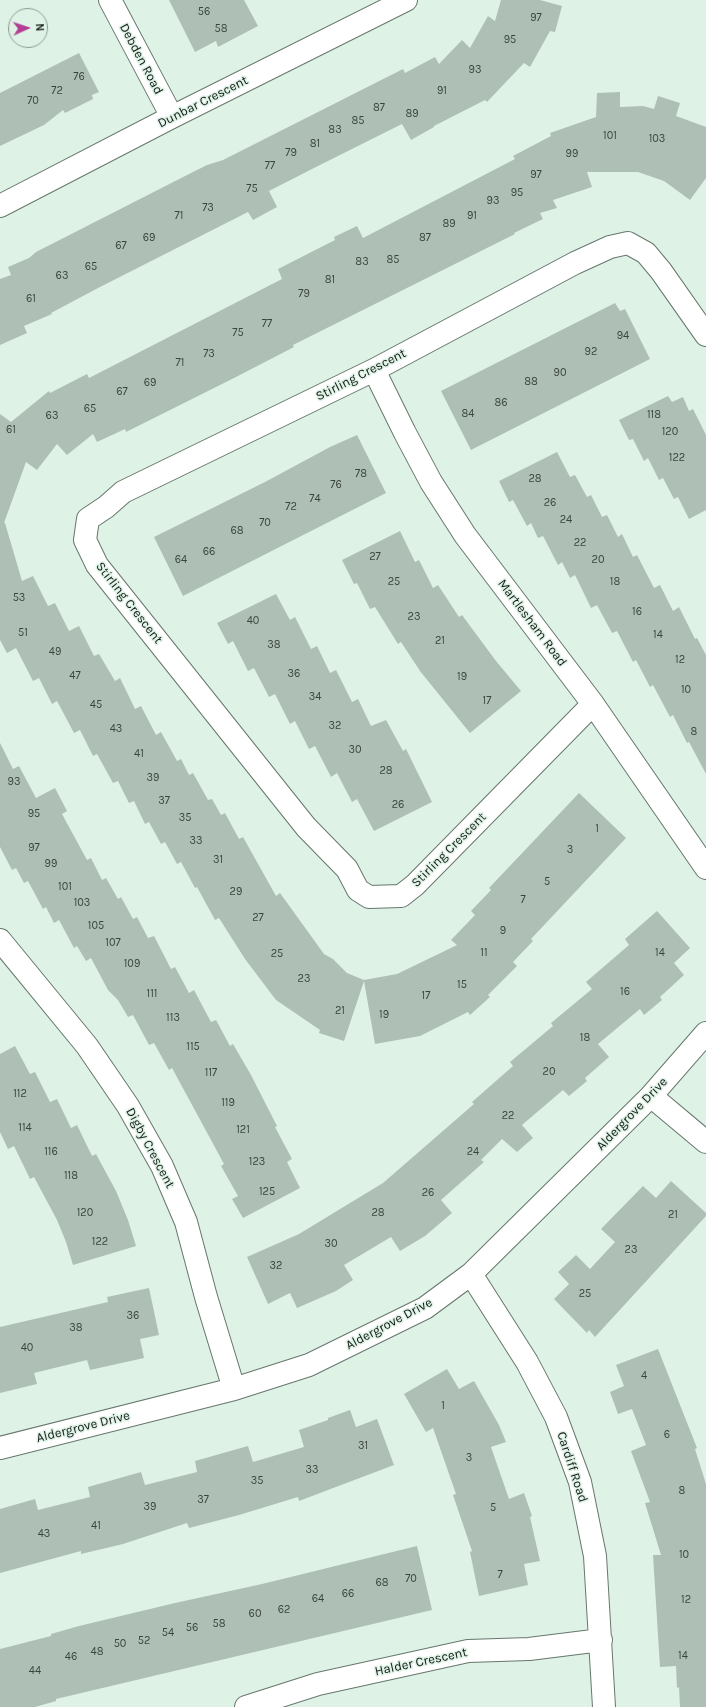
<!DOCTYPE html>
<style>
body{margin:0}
#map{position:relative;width:706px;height:1707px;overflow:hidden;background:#dff2e6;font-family:Karla,sans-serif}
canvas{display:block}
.north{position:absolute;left:8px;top:8px;width:40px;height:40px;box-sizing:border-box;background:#dff2e6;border:1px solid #8e9c93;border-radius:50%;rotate:87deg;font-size:11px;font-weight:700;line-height:16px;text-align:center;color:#141b17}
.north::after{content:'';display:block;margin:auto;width:14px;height:18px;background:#b43e96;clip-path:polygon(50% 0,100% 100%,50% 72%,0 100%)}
</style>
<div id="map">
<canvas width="706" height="1707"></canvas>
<div class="north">N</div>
</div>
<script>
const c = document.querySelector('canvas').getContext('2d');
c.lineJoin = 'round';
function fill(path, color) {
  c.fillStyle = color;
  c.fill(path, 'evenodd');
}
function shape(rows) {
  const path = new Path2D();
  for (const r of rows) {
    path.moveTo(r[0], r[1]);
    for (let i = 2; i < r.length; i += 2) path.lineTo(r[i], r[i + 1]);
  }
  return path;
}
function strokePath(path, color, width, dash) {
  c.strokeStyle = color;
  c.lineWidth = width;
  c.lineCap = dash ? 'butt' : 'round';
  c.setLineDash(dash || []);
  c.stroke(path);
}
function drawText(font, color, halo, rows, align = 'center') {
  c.font = font + ' Karla,sans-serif';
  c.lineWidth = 3;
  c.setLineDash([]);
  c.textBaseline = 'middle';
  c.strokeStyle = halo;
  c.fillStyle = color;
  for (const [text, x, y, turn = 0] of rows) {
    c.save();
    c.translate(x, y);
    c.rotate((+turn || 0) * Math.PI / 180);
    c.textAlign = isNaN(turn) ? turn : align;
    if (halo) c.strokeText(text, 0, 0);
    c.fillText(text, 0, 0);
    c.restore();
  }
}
const building = shape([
 [169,0,244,0,258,26,218,47,216,41,195,52],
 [501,0,540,0,562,6,555,32,550,31,530,67,524,63,487,102,485,100,434,126,434,127,411,140,402,124,314,168,269,191,277,207,253,220,248,212,100,287,51,313,52,314,24,326,27,333,0,345,0,279,11,275,8,267,29,258,36,252,191,173,207,165,223,160,403,69,405,73,435,57,439,64,462,40,470,48,488,16,495,21],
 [79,53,99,92,92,95,93,99,65,113,63,110,44,125,0,146,0,93],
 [620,92,620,107,643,106,654,109,658,96,680,103,676,116,706,127,706,178,690,200,664,181,638,172,587,172,592,187,553,200,557,208,540,213,543,219,514,233,515,234,293,345,294,347,236,377,126,432,125,429,97,442,93,434,67,455,57,444,37,470,26,462,4,523,5,523,22,581,33,576,48,606,55,603,69,631,79,626,94,656,99,654,115,681,120,678,135,709,141,706,156,735,161,732,177,761,181,759,189,775,193,773,208,800,212,799,221,815,225,813,239,839,243,837,276,896,280,893,324,954,333,959,347,973,364,980,397,974,457,945,451,940,475,915,471,911,491,890,489,888,579,793,626,838,531,939,533,941,513,962,517,966,488,995,490,997,470,1015,468,1012,420,1036,375,1044,364,981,344,1041,319,1033,320,1030,276,1000,245,959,219,918,215,920,197,887,195,888,181,862,177,864,165,842,161,844,149,822,145,824,134,801,129,803,118,781,113,783,97,754,93,756,80,730,74,733,57,701,52,704,39,678,33,681,16,648,7,653,0,640,0,414,11,422,49,391,50,393,87,374,89,378,282,279,278,269,335,240,334,237,357,226,363,238,515,159,513,156,551,136,550,133,596,117,597,93],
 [615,303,620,311,625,309,650,359,471,450,441,391],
 [668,396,672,402,683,397,689,411,693,409,706,435,706,510,689,519,678,497,674,499,663,478,659,480,648,458,644,461,633,439,629,440,619,420],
 [357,435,386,493,183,596,154,537,265,482,330,447],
 [557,452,570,477,575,475,587,497,591,495,602,517,607,515,618,537,622,534,633,557,637,555,654,588,660,585,673,611,679,607,695,639,697,638,706,655,706,774,689,742,687,743,673,715,670,717,653,685,650,687,636,660,633,662,617,631,612,633,597,605,591,608,575,575,570,578,562,562,558,565,543,536,538,538,531,523,527,526,513,500,509,502,499,481],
 [400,531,415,562,419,560,433,588,438,585,459,617,462,615,496,661,521,691,470,733,420,671,401,642,398,644,375,607,370,609,357,583,354,584,342,560],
 [276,594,290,620,295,617,311,649,317,646,330,673,336,670,352,702,358,699,371,726,386,720,403,751,406,749,432,802,374,831,357,799,352,802,337,773,331,777,315,746,309,749,295,721,290,724,275,694,269,697,254,668,248,671,233,641,228,644,217,623],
 [0,743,13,769,19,766,36,798,55,788,67,811,62,814,87,860,91,858,102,880,106,878,118,899,121,897,133,919,137,917,148,938,154,936,171,969,175,967,189,993,194,990,211,1022,216,1020,230,1046,233,1044,251,1075,277,1126,275,1127,292,1159,287,1162,300,1188,243,1218,232,1199,238,1196,221,1166,224,1164,172,1068,169,1070,154,1043,149,1045,133,1015,128,1017,118,1000,108,990,91,958,86,961,77,946,74,948,59,920,54,923,46,907,43,909,28,881,24,883,16,868,12,870,0,847],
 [657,911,690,948,674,963,684,975,660,997,662,1000,644,1015,640,1009,598,1044,609,1057,585,1078,587,1081,569,1096,563,1090,522,1125,533,1138,517,1152,502,1139,481,1160,484,1162,441,1200,452,1213,425,1236,400,1251,391,1237,344,1265,353,1280,336,1291,297,1308,290,1293,268,1304,247,1257,299,1234,383,1183,474,1104,472,1102,513,1066,510,1062,553,1026,551,1023,592,989,586,982,629,945,625,939],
 [15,1046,30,1074,35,1072,50,1102,57,1099,71,1128,77,1125,92,1156,96,1154,116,1191,128,1220,136,1246,73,1265,66,1242,57,1220,34,1177,30,1179,14,1146,8,1149,0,1132,0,1054],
 [671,1181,706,1213,706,1216,595,1337,589,1330,587,1333,554,1299,569,1284,558,1272,576,1255,590,1269,615,1242,601,1229,643,1186,656,1198],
 [149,1288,159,1335,140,1339,144,1358,90,1370,87,1360,34,1373,37,1384,0,1393,0,1327,108,1302,107,1297],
 [658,1349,697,1448,695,1449,706,1484,706,1707,680,1707,679,1687,677,1688,676,1666,660,1667,653,1555,661,1555,645,1503,650,1502,631,1451,646,1445,632,1409,618,1414,610,1392,624,1386,616,1365],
 [447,1369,459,1389,474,1381,499,1425,506,1442,491,1447,509,1499,524,1493,532,1516,530,1517,540,1561,524,1564,528,1585,479,1596,470,1552,472,1551,453,1495,456,1494,433,1428,426,1432,404,1394],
 [350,1410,356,1427,377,1419,394,1465,299,1501,298,1497,239,1515,189,1528,187,1523,123,1544,81,1554,81,1551,0,1573,0,1509,35,1499,38,1510,90,1497,88,1487,141,1472,145,1485,197,1472,195,1461,248,1446,253,1462,304,1447,299,1430,328,1420,328,1418],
 [417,1546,432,1610,56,1699,56,1701,35,1707,0,1707,0,1649,51,1636,51,1634,79,1626,175,1603,262,1584]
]);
const minor = shape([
 [110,0,172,117],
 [0,206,172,117,406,0],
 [374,370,405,433,431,482,465,535,593,704,706,868],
 [593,704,415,885,401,896,369,897,358,890,347,869,306,827,97,565,85,540,88,519,106,507,123,492,374,370,575,263,610,247,628,243,646,253,661,271,706,335],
 [0,940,87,1046,128,1106,162,1166,186,1222,206,1297,234,1389],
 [651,1096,706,1142],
 [471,1274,527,1362,556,1417,580,1482,595,1556,604,1707],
 [0,1448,234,1389,309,1365,425,1308,471,1274,651,1096,706,1033],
 [246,1707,318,1684,468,1651,529,1649,601,1640]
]);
const numberNames = [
 ["56",204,12],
 ["97",536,18],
 ["58",221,29],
 ["95",510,40],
 ["93",475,70],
 ["76",79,77],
 ["72",57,91],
 ["91",442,91],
 ["70",33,101],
 ["87",379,108],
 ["89",412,114],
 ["85",358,121],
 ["83",335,130],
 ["101",610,136],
 ["103",657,139],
 ["81",315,144],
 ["79",291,153],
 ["99",572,154],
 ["77",270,166],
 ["97",536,175],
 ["75",252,189],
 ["95",517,193],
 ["93",493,201],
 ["73",208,208],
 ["71",179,216],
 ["91",472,216],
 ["89",449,224],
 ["69",149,238],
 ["87",425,238],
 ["67",121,246],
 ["85",393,260],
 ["83",362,262],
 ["65",91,267],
 ["63",62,276],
 ["81",330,280],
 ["79",304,294],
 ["61",31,299],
 ["77",267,324],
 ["75",238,333],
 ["94",623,336],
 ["92",591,352],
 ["73",209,354],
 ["71",180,363],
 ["90",560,373],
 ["88",531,382],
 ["69",150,383],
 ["67",122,392],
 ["86",501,403],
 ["65",90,409],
 ["84",468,414],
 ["118",654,415],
 ["63",52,416],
 ["61",11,430],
 ["120",670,432],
 ["122",677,458],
 ["78",361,474],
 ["28",535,479],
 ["76",336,485],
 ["74",315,499],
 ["26",550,503],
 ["72",291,507],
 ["24",566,520],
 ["70",265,523],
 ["68",237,531],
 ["22",580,543],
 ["66",209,552],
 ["27",375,557],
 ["64",181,560],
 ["20",598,560],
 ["25",394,582],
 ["18",615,582],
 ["53",19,598],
 ["16",637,612],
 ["23",414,617],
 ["40",253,621],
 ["51",23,633],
 ["14",658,635],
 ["21",440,641],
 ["38",274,645],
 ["49",55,652],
 ["12",680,660],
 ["36",294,674],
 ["47",75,676],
 ["19",462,677],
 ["10",686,690],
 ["34",315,697],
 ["17",487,701],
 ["45",96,705],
 ["32",335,726],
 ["43",116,729],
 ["8",694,732],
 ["30",355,750],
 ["41",139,754],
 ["28",386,771],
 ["39",153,778],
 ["93",14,782],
 ["37",164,801],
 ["26",398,805],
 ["95",34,814],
 ["35",185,818],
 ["1",597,829],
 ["33",196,841],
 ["97",34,848],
 ["3",570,850],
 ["31",218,860],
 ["99",51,864],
 ["5",547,882],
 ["101",65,887],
 ["29",236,892],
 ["7",523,900],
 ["103",82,903],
 ["27",258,918],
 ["105",96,926],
 ["9",503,931],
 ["107",113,943],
 ["11",484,953],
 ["14",660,953],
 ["25",277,954],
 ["109",132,964],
 ["23",304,979],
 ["15",462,985],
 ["16",625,992],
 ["111",152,994],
 ["17",426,996],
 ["21",340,1011],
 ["19",384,1015],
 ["113",173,1018],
 ["18",585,1038],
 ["115",193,1047],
 ["20",549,1072],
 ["117",211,1073],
 ["112",20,1094],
 ["119",228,1103],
 ["22",508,1116],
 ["114",25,1128],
 ["121",243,1130],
 ["116",51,1152],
 ["24",473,1152],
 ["123",257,1162],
 ["118",71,1176],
 ["125",267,1192],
 ["26",428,1193],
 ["120",85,1213],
 ["28",378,1213],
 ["21",673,1215],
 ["122",100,1242],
 ["30",331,1244],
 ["23",631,1250],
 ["32",276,1266],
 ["25",585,1294],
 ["36",133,1316],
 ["38",76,1328],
 ["40",27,1348],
 ["4",644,1376],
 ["1",443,1406],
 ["6",667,1435],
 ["31",363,1446],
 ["3",469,1458],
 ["33",312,1470],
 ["35",257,1481],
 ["8",682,1491],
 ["37",203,1500],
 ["39",150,1507],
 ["5",493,1508],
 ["41",96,1526],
 ["43",44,1534],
 ["10",684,1555],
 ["7",500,1575],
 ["70",411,1579],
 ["68",382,1583],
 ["66",348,1594],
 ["64",318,1599],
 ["12",686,1600],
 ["62",284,1610],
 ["60",255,1614],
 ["58",219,1624],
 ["56",192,1628],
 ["54",168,1633],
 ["52",144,1641],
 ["50",120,1644],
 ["48",97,1652],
 ["14",683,1656],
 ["46",71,1657],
 ["44",35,1671]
];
const streetNames = [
 ["Debden Road",141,59,62],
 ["Dunbar Crescent",203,102,-27],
 ["Stirling Crescent",361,375,-27],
 ["Stirling Crescent",129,603,52],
 ["Martlesham Road",532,623,53],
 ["Stirling Crescent",449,850,-45],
 ["Aldergrove Drive",632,1114,-46],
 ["Digby Crescent",150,1148,62],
 ["Aldergrove Drive",389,1324,-28],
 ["Aldergrove Drive",83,1427,-14],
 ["Cardiff Road",572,1467,72],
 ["Halder Crescent",421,1662,-12]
];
fill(building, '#aec0b5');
strokePath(minor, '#66776d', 24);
strokePath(minor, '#fff', 22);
drawText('11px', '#3a443e', null, numberNames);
drawText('13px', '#141b17', '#dff2e6', streetNames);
</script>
